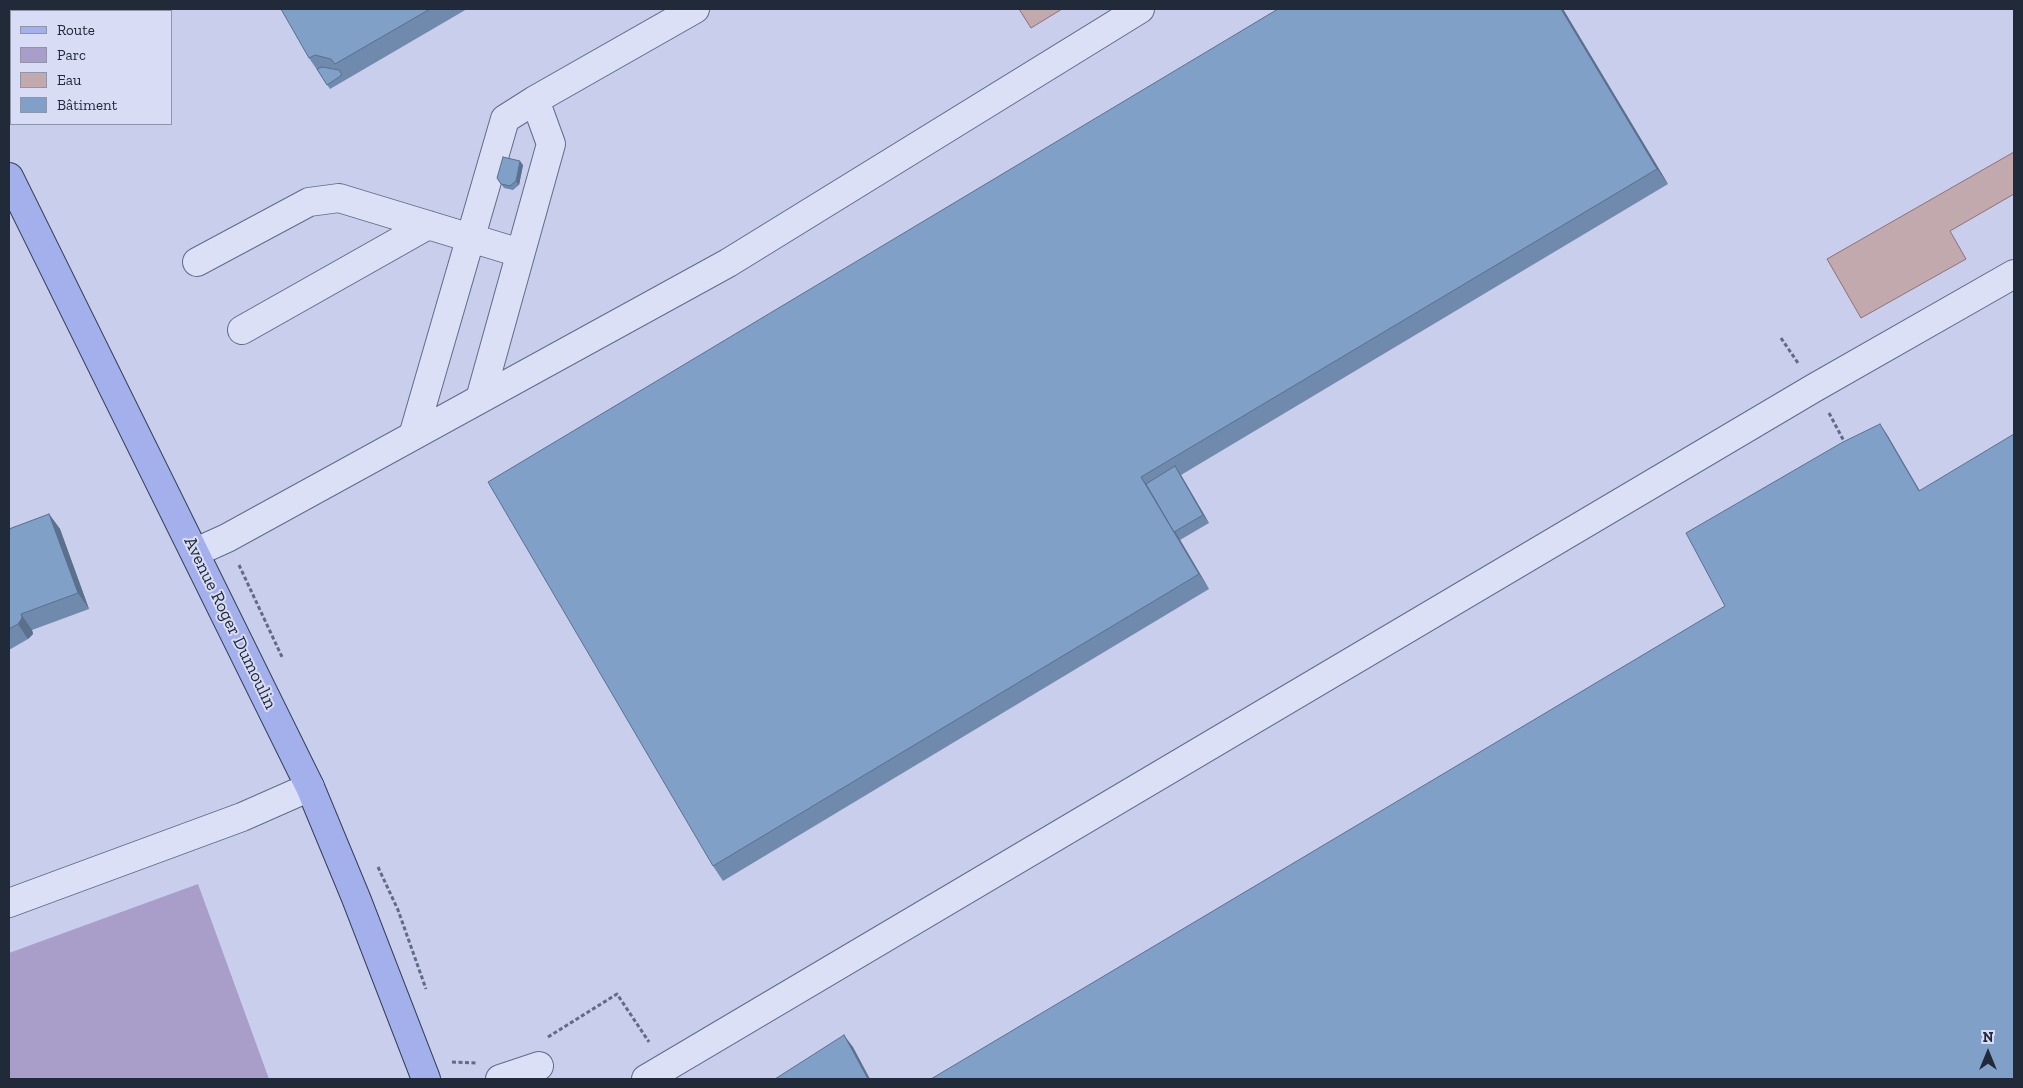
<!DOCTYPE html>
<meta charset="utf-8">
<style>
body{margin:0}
#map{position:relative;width:2023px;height:1088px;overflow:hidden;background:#c9ceec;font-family:"Zilla Slab",serif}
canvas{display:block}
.frame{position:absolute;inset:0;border:10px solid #212a39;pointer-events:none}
.legend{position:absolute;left:10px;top:10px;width:162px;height:115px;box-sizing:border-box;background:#d8dcf4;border:1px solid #8f95a9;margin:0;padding:6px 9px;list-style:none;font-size:15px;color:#212a39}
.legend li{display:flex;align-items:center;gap:10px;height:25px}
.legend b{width:25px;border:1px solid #8f95a9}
.north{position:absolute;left:1963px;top:1028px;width:50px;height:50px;-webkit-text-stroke:4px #d8dcf4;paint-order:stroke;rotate:0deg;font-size:14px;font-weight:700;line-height:20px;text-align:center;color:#212a39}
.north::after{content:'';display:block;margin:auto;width:18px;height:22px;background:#212a39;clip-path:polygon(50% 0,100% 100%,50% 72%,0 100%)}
</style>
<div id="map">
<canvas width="2023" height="1088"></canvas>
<div class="frame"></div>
<ul class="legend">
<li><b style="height:6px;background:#a4b0ec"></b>Route</li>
<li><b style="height:14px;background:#a99dca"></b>Parc</li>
<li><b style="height:14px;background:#c1a9ad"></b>Eau</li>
<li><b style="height:14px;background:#81a0c8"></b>Bâtiment</li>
</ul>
<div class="north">N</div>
</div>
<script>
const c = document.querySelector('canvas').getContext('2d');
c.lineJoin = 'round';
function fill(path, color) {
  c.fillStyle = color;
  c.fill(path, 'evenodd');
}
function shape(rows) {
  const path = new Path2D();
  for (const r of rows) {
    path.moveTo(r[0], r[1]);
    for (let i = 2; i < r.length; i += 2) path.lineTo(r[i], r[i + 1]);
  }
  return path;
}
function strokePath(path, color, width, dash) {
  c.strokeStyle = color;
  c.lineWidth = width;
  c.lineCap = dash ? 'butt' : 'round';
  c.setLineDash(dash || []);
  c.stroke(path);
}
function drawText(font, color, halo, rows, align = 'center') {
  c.font = font + ' "Zilla Slab",serif';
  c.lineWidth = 4;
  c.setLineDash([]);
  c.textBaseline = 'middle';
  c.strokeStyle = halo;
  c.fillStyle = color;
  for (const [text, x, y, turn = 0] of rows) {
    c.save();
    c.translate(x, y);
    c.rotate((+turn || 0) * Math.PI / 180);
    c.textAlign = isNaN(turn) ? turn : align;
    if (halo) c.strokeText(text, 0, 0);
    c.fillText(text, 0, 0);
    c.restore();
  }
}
const green = shape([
 [198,884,269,1079,9,1079,9,953]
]);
const water = shape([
 [1019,9,1062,9,1031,28,1019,9],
 [2014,152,2014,194,1950,231,1966,259,1861,318,1827,259,2014,152]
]);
const path = shape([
 [1781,338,1798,363],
 [1829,413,1846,445],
 [239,565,283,659],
 [378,867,398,910,426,989],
 [548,1037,617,994,649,1042],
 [452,1062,476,1063]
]);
const minor = shape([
 [535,100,695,9],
 [197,262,309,202,339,198,520,253],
 [242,330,428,225],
 [413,436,505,119,535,100,551,144,480,399],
 [196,552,227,538,728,263,1140,9],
 [9,903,242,817,310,787],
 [500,1079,539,1066],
 [646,1079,1814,388,2014,274]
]);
const major = shape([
 [9,177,310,787,356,898,426,1079]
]);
const wall = shape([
 [281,9,467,9,330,89,309,58],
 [1278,9,1563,9,1668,184,1181,475,1209,523,1180,540,1209,589,723,881,713,866],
 [523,165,519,185,513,190,504,188,497,178],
 [49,514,60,529,89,609,32,630,33,634,28,639,9,650,9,529]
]);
const shadedWall = shape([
 [1561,9,1563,9,1668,184,1657,169],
 [520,161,523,165,519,185,516,181],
 [1880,424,1888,436,1927,503,1919,491],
 [1175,466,1181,475,1209,523,1203,515],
 [1141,477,1152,492,1209,589,1199,574],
 [49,514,60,529,89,609,78,593],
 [21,614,32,630,33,634,28,639,18,624],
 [844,1035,853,1047,870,1079,868,1079]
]);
const building = shape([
 [281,9,430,9,335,64,331,59,315,55,309,58,281,9],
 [1278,9,1561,9,1657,169,1141,477,1199,574,713,866,488,482,1278,9],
 [322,67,339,70,342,75,327,85,317,69,322,67],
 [503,157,520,161,516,181,510,186,501,184,497,178,503,157],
 [1880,424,1919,491,2014,434,2014,1079,931,1079,1725,606,1686,533,1843,442,1880,424],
 [1175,466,1203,515,1174,532,1146,484,1175,466],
 [49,514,78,593,21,614,22,618,18,624,9,629,9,529,49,514],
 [844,1035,868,1079,775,1079,844,1035]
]);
const streetNames = [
 ["Avenue Roger Dumoulin",230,623,64]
];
fill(green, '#a99dca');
fill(water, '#c1a9ad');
strokePath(water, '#8f7073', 1);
strokePath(minor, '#5e6c88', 30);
strokePath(major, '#324056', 30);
strokePath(path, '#5e6c88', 3, [4, 2.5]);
strokePath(minor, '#dce0f7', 28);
strokePath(major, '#a4b0ec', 28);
fill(wall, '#6f8aac');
fill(shadedWall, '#5a708c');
fill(building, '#81a0c8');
strokePath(building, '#5a708c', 1);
drawText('18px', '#212a39', '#d8dcf4', streetNames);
</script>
